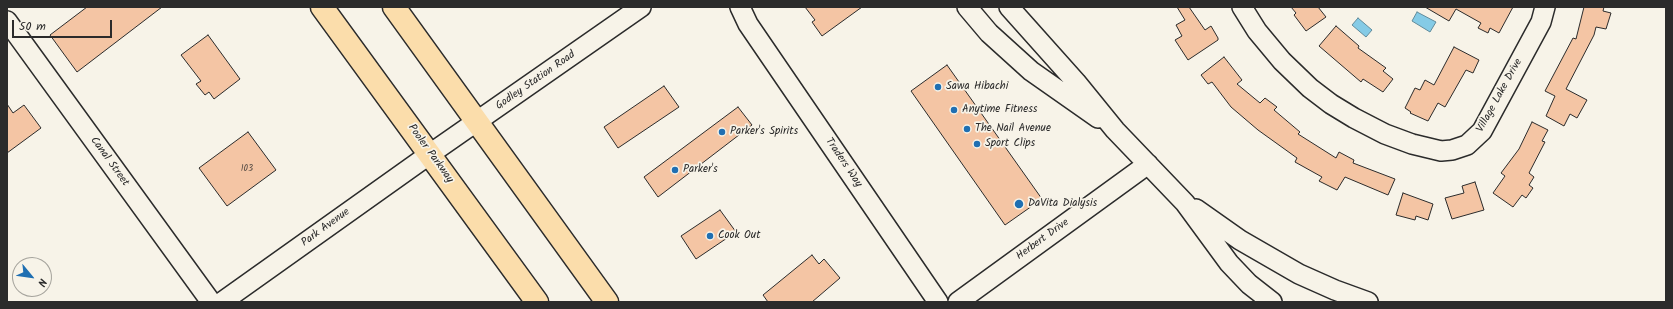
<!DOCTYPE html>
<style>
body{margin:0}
#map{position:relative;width:1673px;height:309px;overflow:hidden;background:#f7f3e8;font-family:Kalam,sans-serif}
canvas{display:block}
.frame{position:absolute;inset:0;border:8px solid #2b2b2b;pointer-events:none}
.north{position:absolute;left:12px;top:257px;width:40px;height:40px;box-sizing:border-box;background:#f7f3e8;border:1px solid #a5a39c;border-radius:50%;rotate:119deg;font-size:11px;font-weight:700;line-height:16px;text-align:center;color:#2b2b2b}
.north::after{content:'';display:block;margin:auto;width:14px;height:18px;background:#1f6fb2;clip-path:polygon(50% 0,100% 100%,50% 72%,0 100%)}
.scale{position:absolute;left:12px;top:20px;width:100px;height:18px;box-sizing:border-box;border:2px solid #2b2b2b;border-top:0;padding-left:5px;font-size:12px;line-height:14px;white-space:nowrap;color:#2b2b2b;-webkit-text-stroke:3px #f7f3e8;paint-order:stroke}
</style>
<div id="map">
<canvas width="1673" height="309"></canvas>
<div class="frame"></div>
<div class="north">N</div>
<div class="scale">50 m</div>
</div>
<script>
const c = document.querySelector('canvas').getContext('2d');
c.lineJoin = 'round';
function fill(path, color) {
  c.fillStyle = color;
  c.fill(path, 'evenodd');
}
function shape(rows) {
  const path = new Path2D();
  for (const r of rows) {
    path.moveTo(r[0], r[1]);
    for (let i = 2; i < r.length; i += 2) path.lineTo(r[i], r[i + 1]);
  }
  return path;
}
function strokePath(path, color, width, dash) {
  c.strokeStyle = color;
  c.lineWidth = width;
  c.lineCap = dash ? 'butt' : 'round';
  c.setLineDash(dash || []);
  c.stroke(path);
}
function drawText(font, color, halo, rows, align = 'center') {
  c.font = font + ' Kalam,sans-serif';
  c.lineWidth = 3.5;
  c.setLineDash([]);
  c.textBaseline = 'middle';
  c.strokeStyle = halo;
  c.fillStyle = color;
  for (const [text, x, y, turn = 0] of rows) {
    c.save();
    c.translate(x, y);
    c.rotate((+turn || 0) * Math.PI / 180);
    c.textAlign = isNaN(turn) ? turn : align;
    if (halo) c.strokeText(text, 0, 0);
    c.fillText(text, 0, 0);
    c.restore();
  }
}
const water = shape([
 [1417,12,1436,22,1430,32,1412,21,1417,12],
 [1358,18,1372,30,1366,37,1352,25,1358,18]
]);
const building = shape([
 [87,7,162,7,77,72,50,35,87,7],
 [805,7,862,7,822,36,812,22,815,20,805,7],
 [1177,7,1189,7,1205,30,1211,26,1218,38,1218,40,1188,60,1175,40,1182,36,1176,25,1185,20,1177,7],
 [1291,7,1318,7,1326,17,1306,31,1294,15,1296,13,1291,7],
 [1425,7,1513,7,1499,33,1490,28,1488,33,1478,28,1481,23,1456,9,1449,21,1425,7],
 [1584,7,1604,7,1603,11,1611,13,1606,29,1596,27,1594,35,1566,89,1587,100,1577,118,1570,114,1564,126,1546,116,1555,96,1545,91,1573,38,1576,39,1584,7],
 [1336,26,1359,46,1358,48,1386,68,1383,71,1393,79,1383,92,1363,79,1361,82,1319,46,1336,26],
 [208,35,240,79,214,99,209,92,205,95,196,84,201,81,181,55,208,35],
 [1454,47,1479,60,1473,73,1466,70,1445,107,1438,103,1428,121,1410,113,1411,112,1405,108,1415,88,1420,90,1425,80,1434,85,1454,47],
 [1224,57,1242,80,1237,84,1260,103,1265,98,1277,107,1274,110,1300,132,1298,134,1336,158,1339,152,1354,160,1353,163,1395,179,1388,195,1345,177,1337,190,1319,181,1322,177,1295,162,1297,158,1258,130,1231,107,1212,82,1208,84,1201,75,1224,57],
 [947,65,1042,199,1005,225,911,91,947,65],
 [664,86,679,107,618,148,604,127,664,86],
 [7,104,13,113,24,105,41,128,7,153,7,104],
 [738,107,752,125,658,197,644,177,738,107],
 [1532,122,1548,130,1542,141,1545,142,1529,173,1534,177,1529,185,1533,188,1526,198,1522,195,1513,207,1493,193,1505,176,1501,173,1519,149,1532,122],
 [248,132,276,170,227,206,199,168,248,132],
 [1475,182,1484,210,1452,219,1445,198,1464,193,1462,186,1475,182],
 [1403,193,1433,204,1428,220,1416,216,1415,220,1396,215,1403,193],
 [720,210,736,232,696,259,681,236,720,210],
 [812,255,819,264,824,259,840,278,812,302,768,302,763,295,812,255]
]);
const minor = shape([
 [740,7,748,24,938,302],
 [967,7,989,33,1031,71,1098,118],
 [1009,7,1076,82,1115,130,1185,203,1229,263,1249,284,1272,302],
 [1242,7,1257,31,1282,61,1310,88,1331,104,1354,118,1385,134,1412,144,1441,151,1452,150,1467,145,1482,131,1541,22,1545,7],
 [7,21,211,302],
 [1196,209,1240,240,1299,274,1335,290,1368,302],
 [222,302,430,154,641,7],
 [958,302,1148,164]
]);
const major = shape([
 [322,7,537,302],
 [394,7,607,302]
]);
const markers = [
 [938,87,4,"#1f6fb2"],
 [954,110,4,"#1f6fb2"],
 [967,129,4,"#1f6fb2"],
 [722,132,4,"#1f6fb2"],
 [977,144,4,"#1f6fb2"],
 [675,170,4,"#1f6fb2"],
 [1019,204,5,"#1f6fb2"],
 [710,236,4,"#1f6fb2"]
];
const numberNames = [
 ["103",247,169]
];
const streetNames = [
 ["Godley Station Road",536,81,-35],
 ["Village Lake Drive",1500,96,-61],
 ["Pooler Parkway",430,154,54],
 ["Canal Street",109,162,54],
 ["Traders Way",843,163,56],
 ["Park Avenue",326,228,-36],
 ["Herbert Drive",1043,240,-36]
];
const poiNames = [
 ["Sawa Hibachi",946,87],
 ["Anytime Fitness",962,110],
 ["The Nail Avenue",975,129],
 ["Parker's Spirits",730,132],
 ["Sport Clips",985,144],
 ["Parker's",683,170],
 ["DaVita Dialysis",1028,204],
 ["Cook Out",718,236]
];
fill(water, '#85cbe6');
strokePath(water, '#618b9b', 1);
fill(building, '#f4c5a4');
strokePath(building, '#2b2b2b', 1);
strokePath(minor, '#2b2b2b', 22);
strokePath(major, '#2b2b2b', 25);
strokePath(minor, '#f7f3e8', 19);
strokePath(major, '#fbddab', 22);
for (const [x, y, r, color] of markers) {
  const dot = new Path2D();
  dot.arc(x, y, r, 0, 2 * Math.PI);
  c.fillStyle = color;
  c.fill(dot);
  strokePath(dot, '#f7f3e8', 1.5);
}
drawText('9px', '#5d5249', null, numberNames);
drawText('11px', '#2b2b2b', '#f7f3e8', streetNames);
drawText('11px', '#2b2b2b', '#f7f3e8', poiNames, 'left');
</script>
